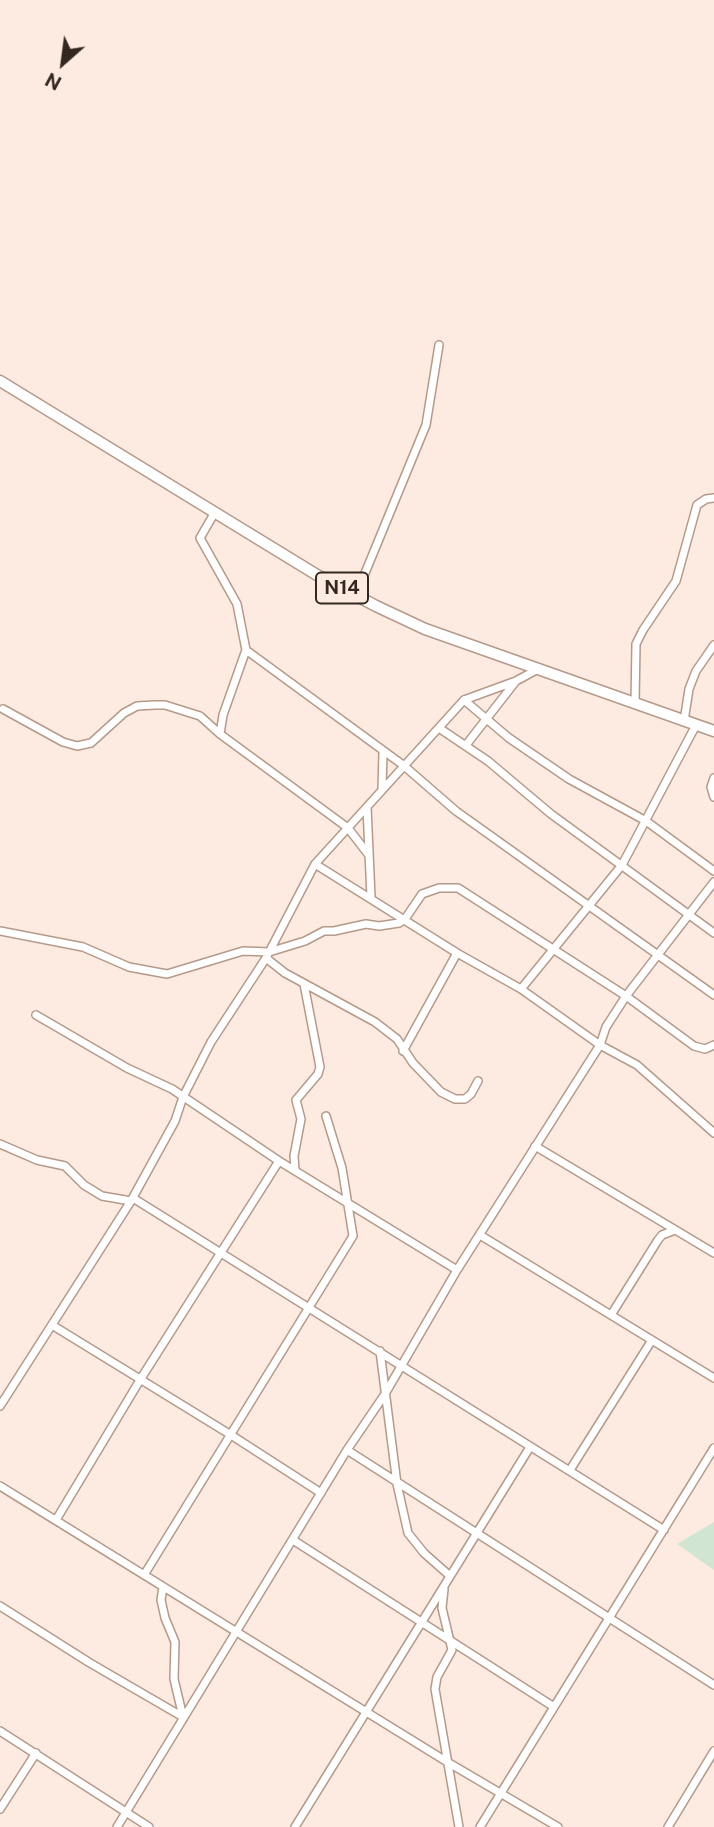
<!DOCTYPE html>
<style>
body{margin:0}
#map{position:relative;width:714px;height:1827px;overflow:hidden;background:#fdeae0;font-family:"Public Sans",sans-serif}
canvas{display:block}
.north{position:absolute;left:28px;top:28px;width:70px;height:70px;-webkit-text-stroke:5px #fdeae0;paint-order:stroke;rotate:208deg;font-size:19px;font-weight:700;line-height:28px;text-align:center;color:#332721}
.north::after{content:'';display:block;margin:auto;width:24px;height:32px;background:#332721;clip-path:polygon(50% 0,100% 100%,50% 72%,0 100%)}
</style>
<div id="map">
<canvas width="714" height="1827"></canvas>
<div class="north">N</div>
</div>
<script>
const c = document.querySelector('canvas').getContext('2d');
c.lineJoin = 'round';
function fill(path, color) {
  c.fillStyle = color;
  c.fill(path, 'evenodd');
}
function shape(rows) {
  const path = new Path2D();
  for (const r of rows) {
    path.moveTo(r[0], r[1]);
    for (let i = 2; i < r.length; i += 2) path.lineTo(r[i], r[i + 1]);
  }
  return path;
}
function strokePath(path, color, width, dash) {
  c.strokeStyle = color;
  c.lineWidth = width;
  c.lineCap = dash ? 'butt' : 'round';
  c.setLineDash(dash || []);
  c.stroke(path);
}
function drawText(font, color, halo, rows, align = 'center') {
  c.font = font + ' "Public Sans",sans-serif';
  c.lineWidth = 5;
  c.setLineDash([]);
  c.textBaseline = 'middle';
  c.strokeStyle = halo;
  c.fillStyle = color;
  for (const [text, x, y, turn = 0] of rows) {
    c.save();
    c.translate(x, y);
    c.rotate((+turn || 0) * Math.PI / 180);
    c.textAlign = isNaN(turn) ? turn : align;
    if (halo) c.strokeText(text, 0, 0);
    c.fillText(text, 0, 0);
    c.restore();
  }
}
const green = shape([
 [714,1522,714,1570,677,1544]
]);
const street = shape([
 [356,595,426,425,439,345],
 [246,650,403,765,456,811,714,995],
 [464,700,509,738,569,779,646,821,714,871],
 [635,704,636,644,643,630,676,581,697,505,706,499,714,498],
 [3,709,63,742,77,746,91,743,124,713,137,706,155,705,165,705,200,716,220,734,223,715,246,650,237,604,200,538,215,512],
 [684,721,689,689,696,671,714,645],
 [439,728,488,761,551,814,714,933],
 [220,734,348,828,368,854],
 [466,745,516,681],
 [714,778,711,787,714,797],
 [382,789,383,752],
 [367,807,371,897],
 [315,864,457,953,521,989,600,1045,637,1065,714,1133],
 [0,931,83,947,129,967,167,974,243,951,269,952,305,941,324,931,334,931,366,924,379,926,399,923,405,919,422,894,439,888,458,888,626,996,694,1046,705,1049,714,1045],
 [266,958,285,973,375,1022,397,1039,413,1063,441,1092,455,1099,465,1099,471,1094,478,1081],
 [521,989,622,865,696,725],
 [36,1015,127,1068,172,1089,279,1161,457,1270],
 [403,1051,457,953],
 [0,1144,37,1160,65,1166,84,1185,102,1196,131,1201],
 [535,1146,714,1253],
 [295,1170,294,1156,301,1119,296,1100,318,1074,320,1067,304,984],
 [133,1198,664,1530],
 [480,1235,714,1378],
 [611,1315,658,1240,662,1235,675,1230],
 [52,1325,231,1435,321,1493],
 [380,1351,397,1484,408,1533,424,1553,450,1576],
 [0,1406,131,1201,175,1121,183,1097,211,1042,266,958,315,864,464,700,516,681,538,669],
 [347,1450,714,1685],
 [570,1470,652,1340],
 [0,1486,449,1763,558,1827],
 [56,1520,140,1380,279,1161],
 [293,1540,554,1707],
 [144,1575,353,1236,342,1168,326,1116],
 [444,1589,442,1608,452,1650,437,1677,435,1689,459,1827],
 [0,1606,90,1663,183,1717,174,1679,175,1642,165,1618,161,1600,163,1587],
 [0,1731,149,1827],
 [0,1809,36,1753],
 [117,1827,347,1450,385,1394,457,1270,600,1045,606,1027,626,996,714,882],
 [295,1827,530,1447],
 [480,1827,714,1448],
 [668,1827,714,1751]
]);
const primary = shape([
 [0,381,317,575,376,606,425,629,714,731]
]);
const shields = [
 [342,588,52]
];
const shieldNames = [
 ["N14",342,588]
];
fill(green, '#d0e6d2');
strokePath(street, '#b69a89', 10);
strokePath(primary, '#b69a89', 13);
strokePath(street, '#fff', 7);
strokePath(primary, '#fff', 10);
for (const [x, y, w] of shields) {
  const box = new Path2D();
  box.roundRect(x - w / 2, y - 15.5, w, 31, 5);
  c.fillStyle = '#fdeae0';
  c.fill(box);
  strokePath(box, '#332721', 2);
}
drawText('bold 19px', '#332721', null, shieldNames);
</script>
